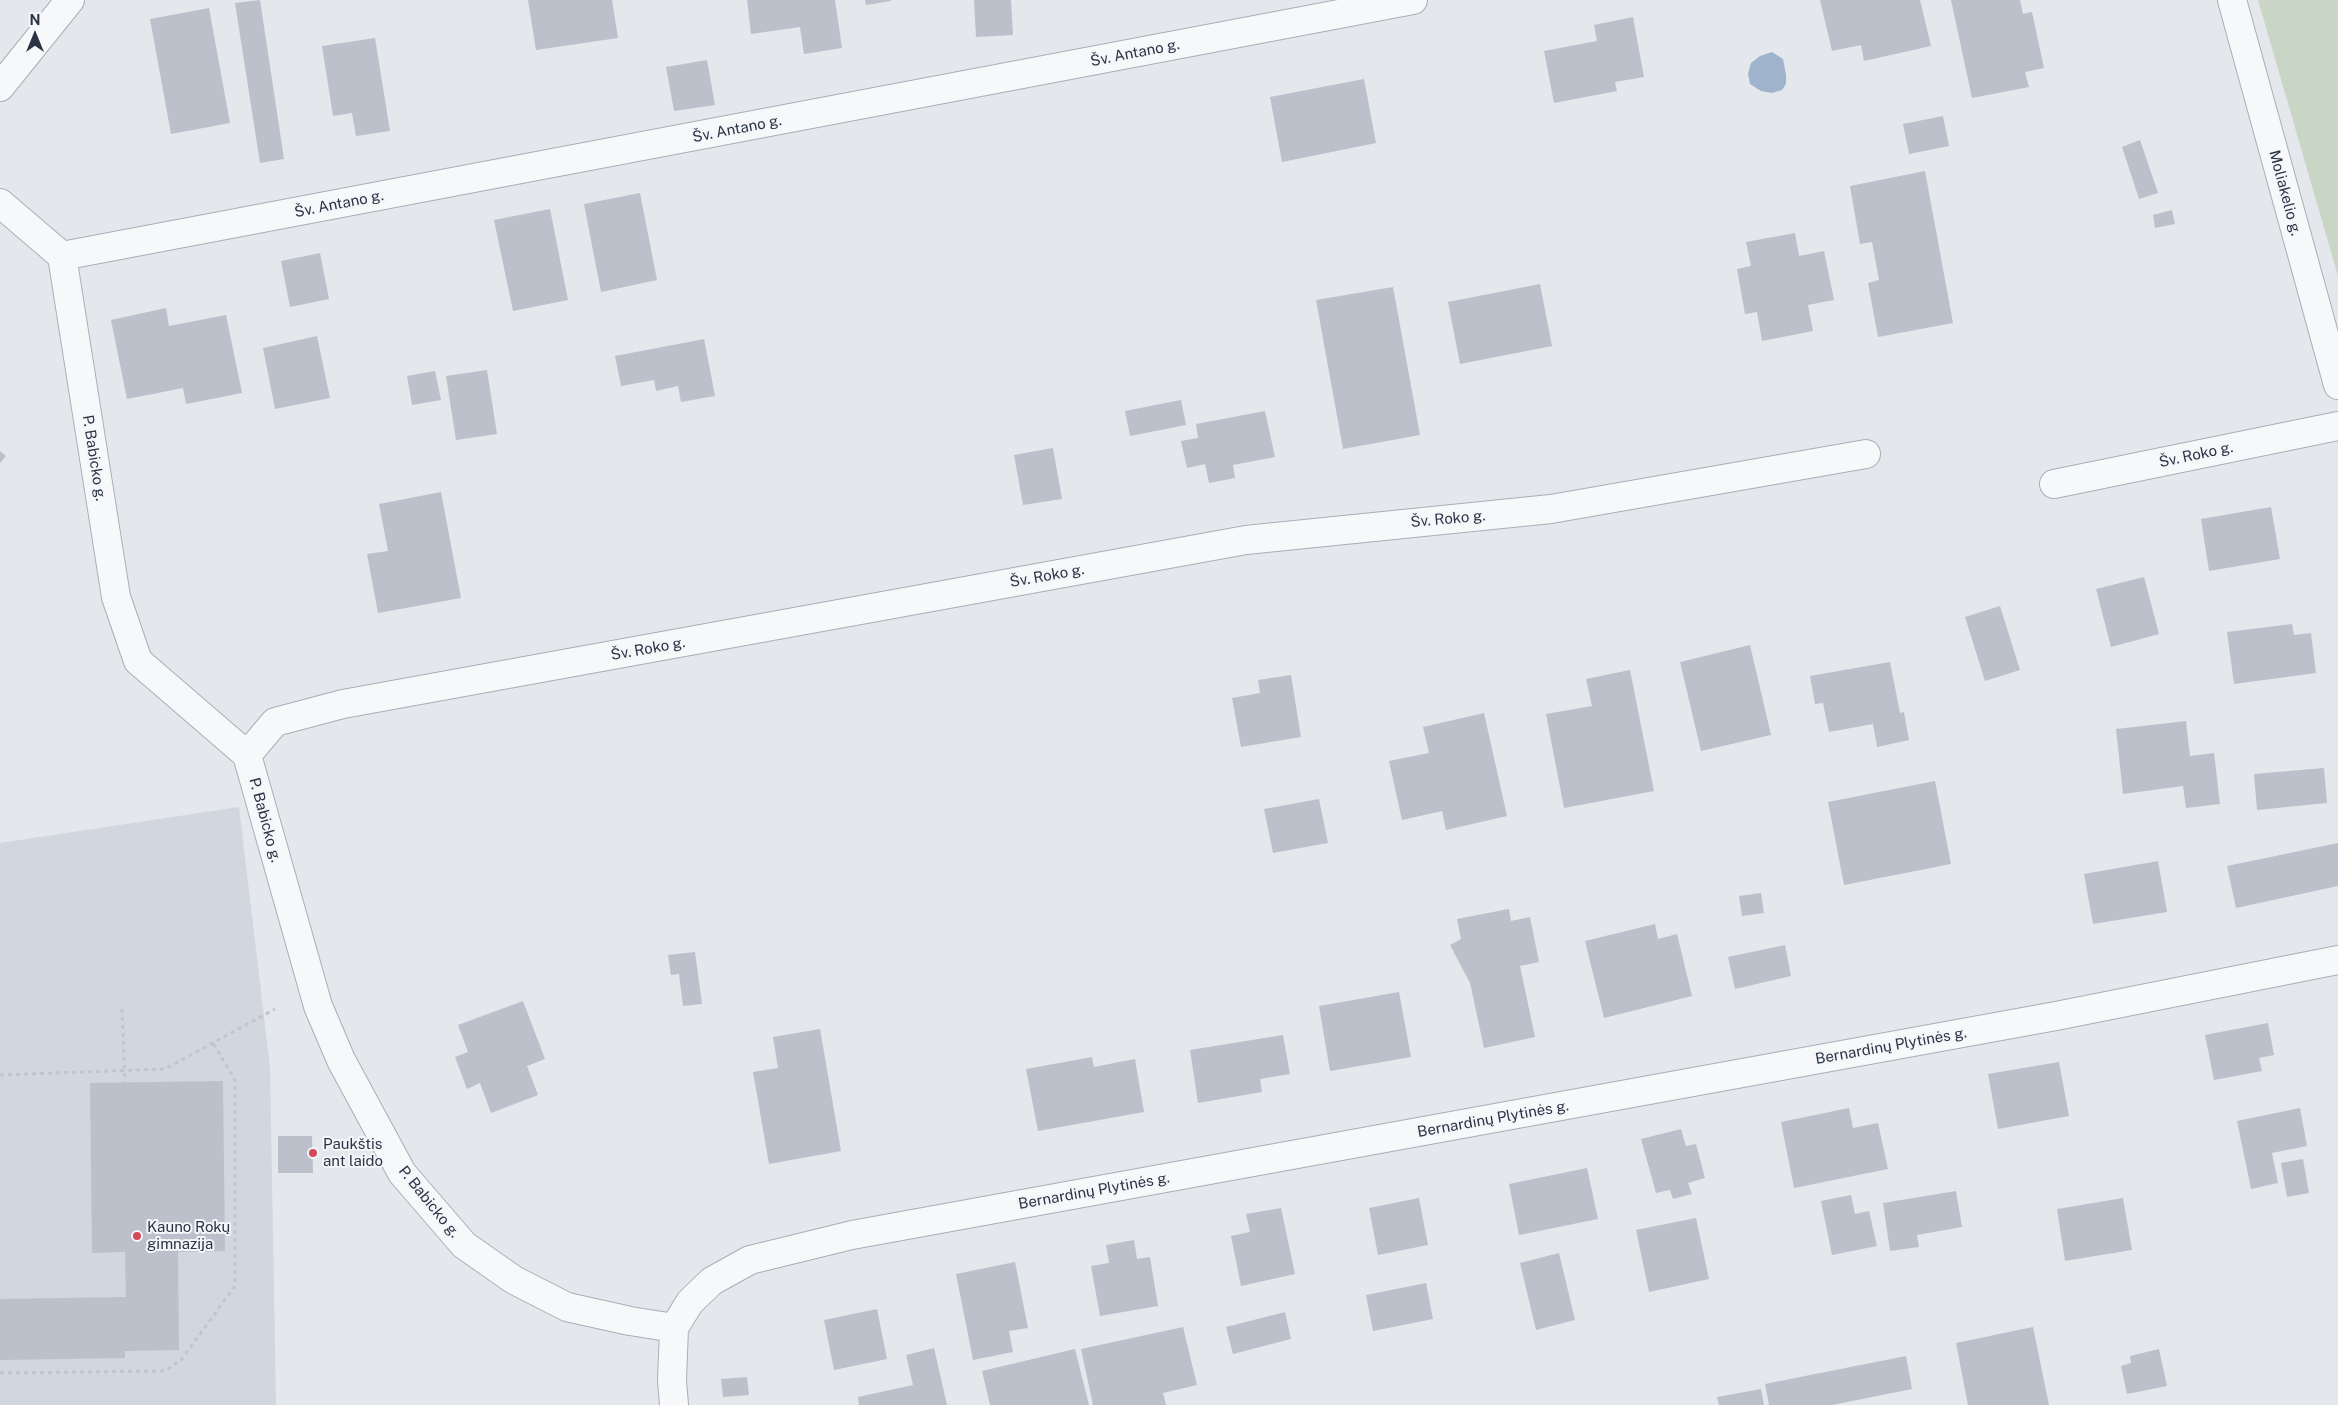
<!DOCTYPE html>
<meta charset="utf-8">
<style>
body{margin:0}
#map{position:relative;width:2338px;height:1405px;overflow:hidden;background:#e4e7ec;font-family:"Public Sans",sans-serif}
canvas{display:block}
.north{position:absolute;left:10px;top:10px;width:50px;height:50px;-webkit-text-stroke:4px #f4f6f9;paint-order:stroke;rotate:0deg;font-size:14px;font-weight:700;line-height:20px;text-align:center;color:#2b3445}
.north::after{content:'';display:block;margin:auto;width:18px;height:22px;background:#2b3445;clip-path:polygon(50% 0,100% 100%,50% 72%,0 100%)}
</style>
<div id="map">
<canvas width="2338" height="1405"></canvas>
<div class="north">N</div>
</div>
<script>
const c = document.querySelector('canvas').getContext('2d');
c.lineJoin = 'round';
function fill(path, color) {
  c.fillStyle = color;
  c.fill(path, 'evenodd');
}
function shape(rows) {
  const path = new Path2D();
  for (const r of rows) {
    path.moveTo(r[0], r[1]);
    for (let i = 2; i < r.length; i += 2) path.lineTo(r[i], r[i + 1]);
  }
  return path;
}
function strokePath(path, color, width, dash) {
  c.strokeStyle = color;
  c.lineWidth = width;
  c.lineCap = dash ? 'butt' : 'round';
  c.setLineDash(dash || []);
  c.stroke(path);
}
function drawText(font, color, halo, rows, align = 'center') {
  c.font = font + ' "Public Sans",sans-serif';
  c.lineWidth = 4;
  c.setLineDash([]);
  c.textBaseline = 'middle';
  c.strokeStyle = halo;
  c.fillStyle = color;
  for (const [text, x, y, turn = 0] of rows) {
    c.save();
    c.translate(x, y);
    c.rotate((+turn || 0) * Math.PI / 180);
    c.textAlign = isNaN(turn) ? turn : align;
    if (halo) c.strokeText(text, 0, 0);
    c.fillText(text, 0, 0);
    c.restore();
  }
}
const built = shape([
 [239,807,270,1067,276,1405,0,1405,0,843]
]);
const green = shape([
 [2258,0,2338,0,2338,276]
]);
const water = shape([
 [1772,52,1783,59,1786,75,1786,84,1782,90,1772,93,1761,91,1750,84,1748,74,1751,63,1760,56]
]);
const building = shape([
 [260,0,284,159,260,163,235,3],
 [528,0,612,0,618,38,536,50],
 [747,0,835,0,842,48,804,54,800,27,751,34],
 [865,0,891,0,891,1,866,5],
 [974,0,1011,0,1013,35,976,37],
 [1820,0,1920,0,1931,46,1864,61,1861,45,1832,51],
 [1951,0,2020,0,2023,14,2032,12,2044,68,2025,72,2029,87,1972,98],
 [209,8,230,123,171,134,150,19],
 [1633,17,1644,77,1615,82,1617,91,1554,103,1544,51,1597,41,1594,25],
 [375,38,390,131,356,136,352,113,333,116,322,46],
 [707,60,715,105,674,111,666,67],
 [1364,79,1376,143,1282,162,1270,97],
 [1943,116,1949,146,1909,154,1903,124],
 [2140,140,2158,193,2139,199,2122,147],
 [1925,171,1953,323,1878,337,1868,283,1879,280,1872,242,1860,244,1850,186],
 [640,193,657,280,601,292,584,204],
 [550,209,568,300,513,311,494,220],
 [2172,210,2175,224,2155,228,2153,215],
 [1795,233,1799,256,1824,251,1834,300,1808,305,1813,331,1762,341,1757,312,1745,314,1737,269,1751,266,1746,242],
 [320,253,329,299,290,307,281,261],
 [1540,284,1552,346,1460,364,1448,302],
 [1393,287,1420,435,1343,449,1316,300],
 [166,308,169,326,226,315,242,393,186,404,183,388,127,399,111,320],
 [317,336,330,398,275,409,263,348],
 [704,339,715,396,681,402,678,386,656,391,654,380,621,386,615,356],
 [487,370,497,434,456,440,446,376],
 [435,371,441,400,412,405,407,376],
 [1181,400,1186,425,1130,436,1125,411],
 [1265,411,1275,457,1233,465,1235,478,1209,483,1205,464,1187,468,1181,441,1198,438,1196,424],
 [1053,448,1062,499,1023,505,1014,455],
 [0,451,6,456,0,463],
 [441,492,461,598,378,613,367,554,388,551,379,504],
 [2271,507,2280,559,2209,571,2201,519],
 [2144,577,2159,634,2111,647,2096,589],
 [2000,606,2020,670,1985,681,1965,617],
 [2292,624,2294,635,2311,633,2316,673,2234,684,2227,632],
 [1750,645,1771,735,1701,751,1680,662],
 [1890,662,1900,713,1904,712,1909,740,1877,747,1873,724,1829,732,1823,703,1815,704,1810,676],
 [1630,670,1654,791,1564,808,1546,714,1592,706,1586,679],
 [1291,675,1301,737,1241,747,1232,698,1260,693,1258,680],
 [1484,713,1507,816,1446,830,1442,811,1402,820,1389,761,1429,753,1423,727],
 [2186,721,2190,756,2214,753,2220,804,2186,808,2183,786,2123,794,2116,729],
 [2324,768,2327,803,2257,810,2254,774],
 [1935,781,1951,864,1844,885,1828,802],
 [1319,799,1328,843,1273,853,1264,809],
 [2338,843,2338,886,2236,908,2227,866],
 [2158,861,2167,912,2093,924,2084,874],
 [1761,893,1764,913,1742,916,1739,896],
 [1509,909,1511,921,1530,917,1539,962,1520,966,1535,1037,1484,1048,1470,983,1450,945,1461,939,1457,919],
 [1655,924,1658,939,1677,934,1692,996,1604,1018,1585,941],
 [1785,945,1791,976,1735,989,1728,957],
 [695,952,702,1004,683,1006,679,974,671,975,668,955],
 [1399,992,1411,1057,1330,1071,1319,1006],
 [523,1001,545,1059,527,1066,538,1095,491,1113,480,1083,467,1089,455,1057,468,1052,458,1025],
 [2268,1023,2274,1055,2259,1058,2262,1071,2214,1080,2205,1035],
 [820,1029,841,1151,769,1164,753,1072,778,1068,773,1037],
 [1283,1035,1290,1074,1260,1079,1262,1092,1198,1103,1190,1050],
 [1092,1057,1094,1067,1135,1059,1144,1112,1038,1131,1026,1069],
 [2059,1062,2069,1116,1998,1129,1988,1074],
 [223,1081,225,1251,178,1252,179,1350,125,1351,125,1358,0,1360,0,1299,126,1297,125,1252,92,1253,90,1083],
 [1849,1108,1853,1128,1878,1123,1888,1169,1794,1188,1781,1122],
 [2300,1108,2307,1146,2272,1153,2278,1183,2251,1189,2237,1121],
 [1681,1129,1686,1146,1696,1144,1705,1178,1688,1183,1692,1194,1673,1199,1670,1190,1656,1193,1641,1139],
 [278,1136,312,1136,313,1173,278,1173],
 [2303,1159,2309,1193,2287,1197,2281,1163],
 [1587,1168,1598,1219,1519,1235,1509,1184],
 [1956,1191,1962,1227,1917,1235,1919,1247,1890,1251,1883,1203],
 [1851,1195,1855,1214,1869,1211,1877,1246,1832,1255,1821,1201],
 [1419,1198,1428,1245,1378,1255,1369,1208],
 [2123,1198,2132,1250,2065,1261,2057,1209],
 [1281,1208,1295,1274,1241,1286,1231,1236,1250,1232,1246,1214],
 [1696,1218,1709,1279,1649,1292,1636,1230],
 [1134,1240,1137,1259,1150,1257,1158,1306,1100,1316,1091,1266,1109,1263,1106,1245],
 [1559,1253,1575,1320,1536,1330,1520,1263],
 [1015,1262,1028,1328,1009,1331,1013,1352,973,1360,956,1274],
 [1426,1283,1433,1319,1373,1331,1366,1295],
 [877,1309,887,1359,834,1370,824,1320],
 [1285,1312,1291,1339,1233,1354,1226,1327],
 [1183,1327,1197,1385,1163,1393,1166,1405,1093,1405,1081,1349],
 [2033,1327,2049,1405,1968,1405,1956,1343],
 [934,1348,947,1405,859,1405,858,1397,913,1385,906,1355],
 [1075,1349,1089,1405,990,1405,982,1371],
 [2159,1349,2167,1386,2127,1394,2121,1366,2131,1363,2130,1356],
 [1906,1356,1912,1389,1832,1405,1769,1405,1765,1384],
 [747,1377,749,1395,723,1397,721,1379],
 [1761,1389,1764,1405,1719,1405,1717,1397]
]);
const path = shape([
 [122,1009,125,1082],
 [0,1075,165,1069,275,1009],
 [0,1373,165,1371,181,1360,235,1286,235,1080,213,1043]
]);
const minor = shape([
 [2232,0,2338,385],
 [0,87,70,0],
 [0,203,62,256,116,597,138,661,247,755,318,1006,341,1060,402,1173,464,1245,514,1280,567,1307,630,1321,674,1328],
 [62,256,1413,0],
 [2054,484,2338,426],
 [247,755,275,722,343,704,1246,540,1551,509,1866,454],
 [674,1328,690,1302,712,1281,750,1260,852,1235,2056,1016,2338,960],
 [674,1328,672,1381,674,1405]
]);
const markers = [
 [313,1153,5,"#d1495b"],
 [137,1236,5,"#d1495b"]
];
const streetNames = [
 ["Šv. Antano g.",1135,53,-11],
 ["Šv. Antano g.",737,129,-11],
 ["Moliakelio g.",2285,193,75],
 ["Šv. Antano g.",339,204,-11],
 ["Šv. Roko g.",2196,455,-12],
 ["P. Babicko g.",94,458,81],
 ["Šv. Roko g.",1448,519,-5],
 ["Šv. Roko g.",1047,576,-10],
 ["Šv. Roko g.",648,649,-10],
 ["P. Babicko g.",265,820,75],
 ["Bernardinų Plytinės g.",1891,1046,-10],
 ["Bernardinų Plytinės g.",1493,1119,-10],
 ["Bernardinų Plytinės g.",1094,1191,-10],
 ["P. Babicko g.",429,1202,51]
];
const poiNames = [
 ["Paukštis",323,1144],
 ["ant laido",323,1161],
 ["Kauno Rokų",147,1227],
 ["gimnazija",147,1244]
];
fill(built, '#d2d6de');
fill(green, '#c9d6c5');
fill(water, '#9fb4cc');
fill(building, '#bbc0ca');
strokePath(minor, '#a9aeb7', 30);
strokePath(path, '#c2c5cb', 3, [4, 4]);
strokePath(minor, '#f7f8fa', 28);
for (const [x, y, r, color] of markers) {
  const dot = new Path2D();
  dot.arc(x, y, r, 0, 2 * Math.PI);
  c.fillStyle = color;
  c.fill(dot);
  strokePath(dot, '#f4f6f9', 2);
}
drawText('15px', '#2b3445', '#f4f6f9', streetNames);
drawText('15px', '#2b3445', '#f4f6f9', poiNames, 'left');
</script>
